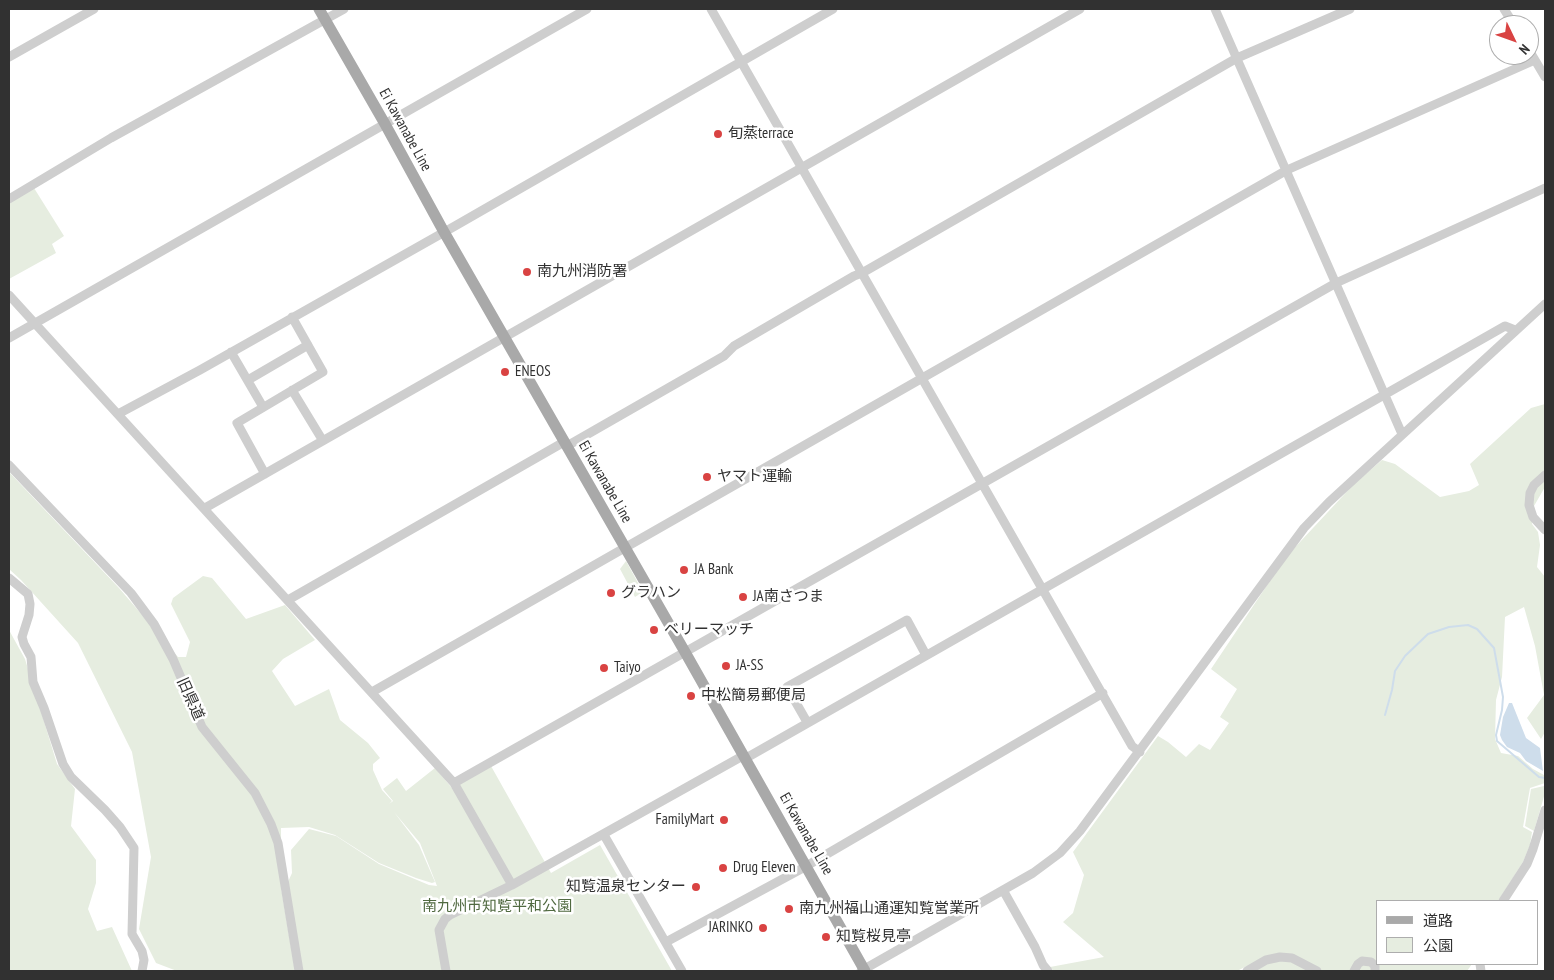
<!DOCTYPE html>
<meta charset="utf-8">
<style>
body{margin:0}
#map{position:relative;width:1554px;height:980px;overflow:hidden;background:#fff;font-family:"PT Sans Narrow","Noto Sans JP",sans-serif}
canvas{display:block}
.frame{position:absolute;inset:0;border:10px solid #313131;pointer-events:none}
.legend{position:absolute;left:1376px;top:900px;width:162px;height:65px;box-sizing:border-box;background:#fff;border:1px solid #adadad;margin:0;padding:6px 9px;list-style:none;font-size:15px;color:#313131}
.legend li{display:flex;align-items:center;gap:10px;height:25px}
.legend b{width:25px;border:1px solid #adadad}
.north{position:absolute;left:1489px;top:15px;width:50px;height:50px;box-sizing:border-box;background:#fff;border:1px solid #adadad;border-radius:50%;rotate:132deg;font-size:14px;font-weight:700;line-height:20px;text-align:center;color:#313131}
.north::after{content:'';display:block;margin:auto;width:18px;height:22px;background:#d94342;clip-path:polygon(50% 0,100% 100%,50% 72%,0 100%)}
</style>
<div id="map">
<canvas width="1554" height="980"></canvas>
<div class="frame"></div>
<ul class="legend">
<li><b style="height:6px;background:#a9a9a9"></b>道路</li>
<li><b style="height:14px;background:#e6ede0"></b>公園</li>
</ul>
<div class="north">N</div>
</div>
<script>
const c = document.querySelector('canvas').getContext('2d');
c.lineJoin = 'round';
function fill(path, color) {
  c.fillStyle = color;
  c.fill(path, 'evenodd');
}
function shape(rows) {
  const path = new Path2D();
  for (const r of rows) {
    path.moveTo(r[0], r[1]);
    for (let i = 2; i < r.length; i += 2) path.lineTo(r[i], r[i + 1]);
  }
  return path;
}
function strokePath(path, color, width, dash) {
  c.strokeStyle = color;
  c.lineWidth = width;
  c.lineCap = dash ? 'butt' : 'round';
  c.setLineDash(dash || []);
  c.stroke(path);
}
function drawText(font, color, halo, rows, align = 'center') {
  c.font = font + ' "PT Sans Narrow","Noto Sans JP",sans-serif';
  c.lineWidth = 5;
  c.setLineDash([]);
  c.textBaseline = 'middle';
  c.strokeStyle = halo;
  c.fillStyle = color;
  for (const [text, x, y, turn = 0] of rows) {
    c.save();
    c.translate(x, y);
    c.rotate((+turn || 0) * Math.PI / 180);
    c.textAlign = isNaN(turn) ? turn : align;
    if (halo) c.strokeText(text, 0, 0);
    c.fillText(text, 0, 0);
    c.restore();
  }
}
const green = shape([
 [34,188,64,236,52,244,56,253,9,279,9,203],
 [1545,404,1545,487,1534,506,1532,524,1538,532,1540,545,1537,567,1545,577,1545,732,1541,739,1527,718,1544,695,1535,646,1524,607,1505,617,1502,677,1496,700,1495,739,1501,753,1518,756,1533,769,1544,775,1545,783,1530,788,1523,827,1532,832,1530,845,1523,862,1498,901,1378,901,1378,964,1472,964,1467,971,1252,971,1247,966,1237,971,1053,970,1050,967,1104,957,1063,922,1073,913,1084,875,1073,852,1158,736,1168,742,1186,757,1199,744,1210,750,1229,723,1220,717,1237,689,1211,669,1286,557,1354,484,1382,460,1395,464,1440,497,1469,491,1479,485,1470,464,1531,408],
 [9,472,119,588,178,657,186,657,190,642,171,604,173,598,203,576,212,578,246,619,285,605,315,640,283,659,272,671,295,706,329,689,340,720,368,743,380,758,373,764,373,770,382,790,392,801,389,804,393,801,383,789,397,778,406,791,435,768,452,788,491,766,551,873,600,845,672,971,303,971,287,884,292,873,291,850,309,829,336,836,379,864,429,885,437,886,420,843,394,812,419,845,435,882,432,883,416,878,379,863,335,835,309,827,281,828,281,888,295,971,177,971,156,963,139,929,151,857,132,752,78,643,21,580,9,569],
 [626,561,643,592,635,597,620,569],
 [9,630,25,659,57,764,75,789,71,826,96,860,96,883,88,909,97,931,112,927,132,971,9,971],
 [1544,786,1545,793,1534,831,1525,826,1531,789]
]);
const water = shape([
 [1509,703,1512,703,1526,738,1540,748,1543,771,1526,761,1520,753,1507,747,1502,740,1500,735,1503,717]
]);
const stream = shape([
 [1385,715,1392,690,1395,671,1405,656,1428,634,1449,627,1468,625,1477,629,1494,648,1503,697,1502,710,1496,735,1497,741,1539,777,1545,778]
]);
const minor = shape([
 [711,9,1132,746,1140,752],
 [1215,9,1402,434],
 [1504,9,1514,25],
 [1529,50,1545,77],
 [9,57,94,9],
 [9,199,111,138,344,9],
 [9,295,454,783,512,885],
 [9,338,587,9],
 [231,352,263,407],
 [248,380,308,345],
 [292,390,323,441],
 [118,414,200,370,455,226,833,9],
 [567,446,724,356,734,346,854,276,862,273,1237,58,1350,9],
 [9,465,131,593,154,624,173,659,202,727,255,793,271,824,278,843,299,971],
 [265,474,237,423,323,372,292,317],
 [1545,475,1534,485,1530,493,1529,505,1533,517,1545,530],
 [205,508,1080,9],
 [9,578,28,594,30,604,29,615,22,637,24,644,31,657,33,682,44,708,63,764,71,777,105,810,120,827,134,848,132,934,142,951,144,960,142,971],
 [288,600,564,442],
 [372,692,1287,170,1535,60],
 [807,722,787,687,907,620,926,655],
 [454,783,1336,283,1545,188],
 [604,835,682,971],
 [1003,890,1035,947,1043,965,1048,971],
 [1503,901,1527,864,1533,849,1545,810],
 [666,942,803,868,1103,693],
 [1480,964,1481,971],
 [446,971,439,930,445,919,450,915,512,885,739,758,748,757,1505,326,1515,330],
 [861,971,1033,873,1060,853,1080,831,1304,528,1329,502,1545,304],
 [1247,971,1266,960,1280,957,1292,958,1317,971],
 [1354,971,1358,964,1362,961,1371,962,1375,966,1375,971]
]);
const major = shape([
 [319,9,385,124,444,232,685,652,865,971]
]);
const markers = [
 [718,134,5,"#d94342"],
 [527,272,5,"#d94342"],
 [505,372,5,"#d94342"],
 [707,477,5,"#d94342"],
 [684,570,5,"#d94342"],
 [611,593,5,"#d94342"],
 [743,597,5,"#d94342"],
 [654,630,5,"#d94342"],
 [726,666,5,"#d94342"],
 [604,668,5,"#d94342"],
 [691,696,5,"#d94342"],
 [724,820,5,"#d94342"],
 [723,868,5,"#d94342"],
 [696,887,5,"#d94342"],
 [789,909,5,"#d94342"],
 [763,928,5,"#d94342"],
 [826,937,5,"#d94342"]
];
const streetNames = [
 ["Ei Kawanabe Line",405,130,61],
 ["Ei Kawanabe Line",605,482,60],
 ["旧県道",190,699,66],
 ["Ei Kawanabe Line",806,834,60]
];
const poiNames = [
 ["旬蒸terrace",728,134],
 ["南九州消防署",537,272],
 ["ENEOS",515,372],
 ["ヤマト運輸",717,477],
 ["JA Bank",694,570],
 ["グラハン",621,593],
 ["JA南さつま",753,597],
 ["ベリーマッチ",664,630],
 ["JA-SS",736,666],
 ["Taiyo",614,668],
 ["中松簡易郵便局",701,696],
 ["FamilyMart",714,820,"right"],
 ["Drug Eleven",733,868],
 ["知覧温泉センター",686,887,"right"],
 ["南九州福山通運知覧営業所",799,909],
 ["JARINKO",753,928,"right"],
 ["知覧桜見亭",836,937]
];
const parkNames = [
 ["南九州市知覧平和公園",497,907]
];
fill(green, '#e6ede0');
fill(water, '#ceddeb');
strokePath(stream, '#ceddeb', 2);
strokePath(minor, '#cecece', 9);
strokePath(major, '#a9a9a9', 11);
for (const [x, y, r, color] of markers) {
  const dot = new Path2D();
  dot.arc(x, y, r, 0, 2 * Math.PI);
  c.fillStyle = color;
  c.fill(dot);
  strokePath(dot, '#fff', 2);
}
drawText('15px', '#313131', '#fff', streetNames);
drawText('15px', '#313131', '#fff', poiNames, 'left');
drawText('15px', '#516a41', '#fff', parkNames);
</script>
